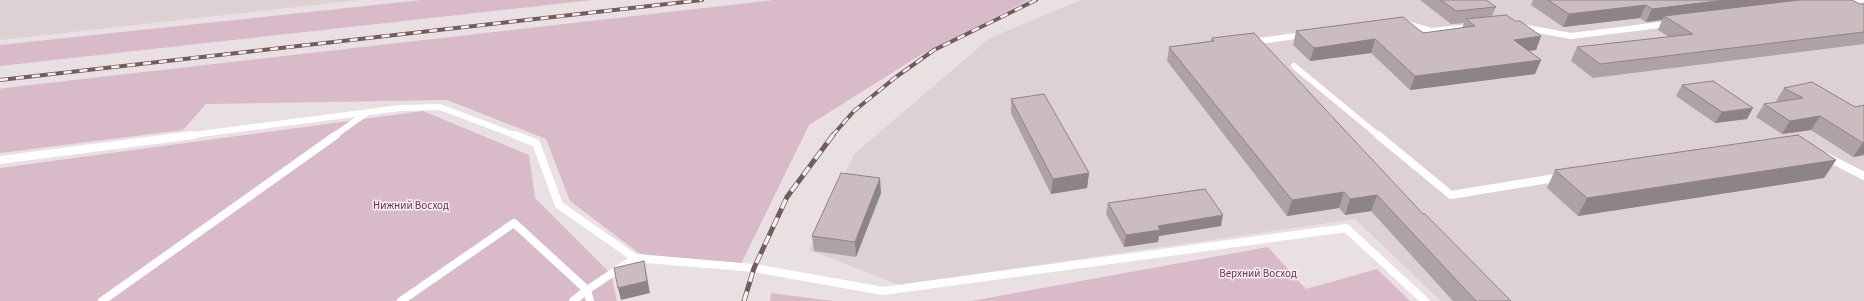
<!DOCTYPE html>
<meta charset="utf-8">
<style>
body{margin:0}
canvas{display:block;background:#e9e0e2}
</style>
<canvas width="1864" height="301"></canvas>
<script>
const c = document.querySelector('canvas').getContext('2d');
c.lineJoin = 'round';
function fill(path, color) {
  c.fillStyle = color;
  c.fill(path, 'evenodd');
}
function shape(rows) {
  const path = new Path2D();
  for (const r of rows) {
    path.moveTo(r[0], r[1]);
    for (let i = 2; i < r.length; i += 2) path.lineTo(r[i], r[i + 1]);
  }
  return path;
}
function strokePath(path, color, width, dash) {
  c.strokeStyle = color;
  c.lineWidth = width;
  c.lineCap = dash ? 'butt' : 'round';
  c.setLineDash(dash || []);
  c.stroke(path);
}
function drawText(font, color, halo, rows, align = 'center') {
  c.font = font + ' "Source Sans 3",sans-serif';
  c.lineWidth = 3;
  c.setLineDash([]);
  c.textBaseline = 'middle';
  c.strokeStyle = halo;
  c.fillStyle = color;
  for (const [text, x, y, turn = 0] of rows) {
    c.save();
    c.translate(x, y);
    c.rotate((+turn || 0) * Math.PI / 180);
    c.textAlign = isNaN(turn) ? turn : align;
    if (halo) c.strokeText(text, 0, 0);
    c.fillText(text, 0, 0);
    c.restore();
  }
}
const built = shape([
 [0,0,359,0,0,40],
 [1081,0,1864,0,1864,301,1441,301,1355,219,900,285,809,250,854,154,990,38]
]);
const green = shape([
 [422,0,593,0,0,66,0,45],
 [774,0,1029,0,922,54,809,125,741,264,640,254,570,201,546,139,447,100,206,104,183,130,0,153,0,89,4,88],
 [423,111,529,155,535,198,611,274,617,301,0,301,0,168],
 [1268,247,1306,289,1377,269,1410,301,971,301],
 [771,293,833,301,770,301]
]);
const serviceFar1 = shape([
 [1845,2,1861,0],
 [1405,23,1431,31,1471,27],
 [1522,27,1571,36,1668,24],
 [1252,42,1303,35],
 [1294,66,1379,136],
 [185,136,400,108,440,107,517,136],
 [334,136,365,114]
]);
const service = shape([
 [515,135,536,143,559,205,635,258,754,268,883,291,1346,228,1425,301],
 [1378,135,1451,195,1561,177],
 [1827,157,1864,176],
 [0,160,193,135],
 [102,301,336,135],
 [401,301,514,223,587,290,573,301],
 [590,301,587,290,635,258]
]);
const railFar1 = shape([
 [0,80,702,0],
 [832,136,854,111,896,77,934,50,1036,0]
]);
const rail = shape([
 [744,301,754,268,787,197,833,135]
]);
const wall = shape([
 [1420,0,1486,0,1496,7,1492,16,1515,21,1541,36,1536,50,1528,51,1541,60,1535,74,1410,90,1371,53,1310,61,1293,45,1296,31,1423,33,1462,28,1464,23,1451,24],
 [1533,0,1852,0,1860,4,1864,4,1864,44,1593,78,1571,61,1577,47,1669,37,1658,30,1662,20,1646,22,1640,18,1563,27,1531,5],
 [1212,38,1423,214,1511,301,1453,301,1371,211,1345,215,1339,208,1287,216,1167,61,1169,47,1211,41],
 [1682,85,1747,119,1715,123,1676,96],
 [1784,88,1855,107,1864,105,1864,155,1853,157,1811,130,1782,134,1756,117,1764,104,1779,102,1776,101],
 [1011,99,1089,173,1087,188,1051,194,1011,113],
 [1836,160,1824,178,1578,216,1547,188,1555,170],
 [881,193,856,257,814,251,812,236],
 [1108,203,1221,226,1159,236,1158,242,1124,247,1106,214]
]);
const shadedWall = shape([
 [1725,0,1821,0,1664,16,1662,20,1646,22,1652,9],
 [1646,5,1640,18,1563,27,1569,14],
 [1541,36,1536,50,1508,53,1514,40],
 [1375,39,1371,53,1310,61,1314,48],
 [1541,60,1535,74,1410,90,1415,76],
 [1753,108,1747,119,1715,123,1722,112],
 [1820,116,1811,130,1782,134,1790,121],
 [1863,143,1864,143,1864,155,1853,157],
 [1836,160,1824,178,1578,216,1587,198],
 [1089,173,1087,188,1051,194,1053,179],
 [880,178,881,193,856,257,855,242],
 [1344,192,1339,208,1287,216,1292,200],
 [1377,195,1371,211,1345,215,1350,199],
 [1223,215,1221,226,1159,236,1158,242,1124,247,1126,235,1158,226],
 [644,261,650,293,621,300,618,288]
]);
const building = shape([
 [1441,0,1486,0,1496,7,1456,11,1441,0],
 [1548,0,1725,0,1652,9,1646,5,1569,14,1548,0],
 [1799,0,1852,0,1860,4,1864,4,1864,32,1600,64,1577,47,1693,34,1664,16,1799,0],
 [1506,15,1515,21,1520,21,1541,36,1514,40,1541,60,1415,76,1375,39,1314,48,1296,31,1403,17,1423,33,1475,26,1466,19,1506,15],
 [1254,33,1423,214,1425,214,1511,301,1476,301,1377,195,1350,199,1344,192,1292,200,1169,47,1214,41,1212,38,1254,33],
 [1713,81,1753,108,1722,112,1682,85,1713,81],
 [1812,82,1855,107,1864,105,1864,143,1863,143,1820,116,1790,121,1764,104,1803,98,1784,88,1812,82],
 [1044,94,1089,173,1053,179,1011,99,1044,94],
 [1798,135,1836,160,1587,198,1555,170,1798,135],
 [841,173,880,178,855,242,812,236,841,173],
 [1205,189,1223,215,1158,226,1160,230,1126,235,1108,203,1205,189],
 [644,261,647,281,618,288,614,268,644,261]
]);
const parkNames = [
 ["Нижний Восход",411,207],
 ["Верхний Восход",1258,275]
];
fill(built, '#ddd1d3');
fill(green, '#d9bac9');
strokePath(serviceFar1, '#fff', 6);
strokePath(service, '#fff', 8);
strokePath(railFar1, '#745c5d', 4);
strokePath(rail, '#745c5d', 5);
strokePath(railFar1, '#f6f0f1', 2.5, [8]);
strokePath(rail, '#f6f0f1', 3.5, [10]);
fill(wall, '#aea2a4');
fill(shadedWall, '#8d8486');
fill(building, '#cabcbf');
strokePath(building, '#8d8486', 1);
drawText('11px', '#6b3046', '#f6f0f1', parkNames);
</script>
